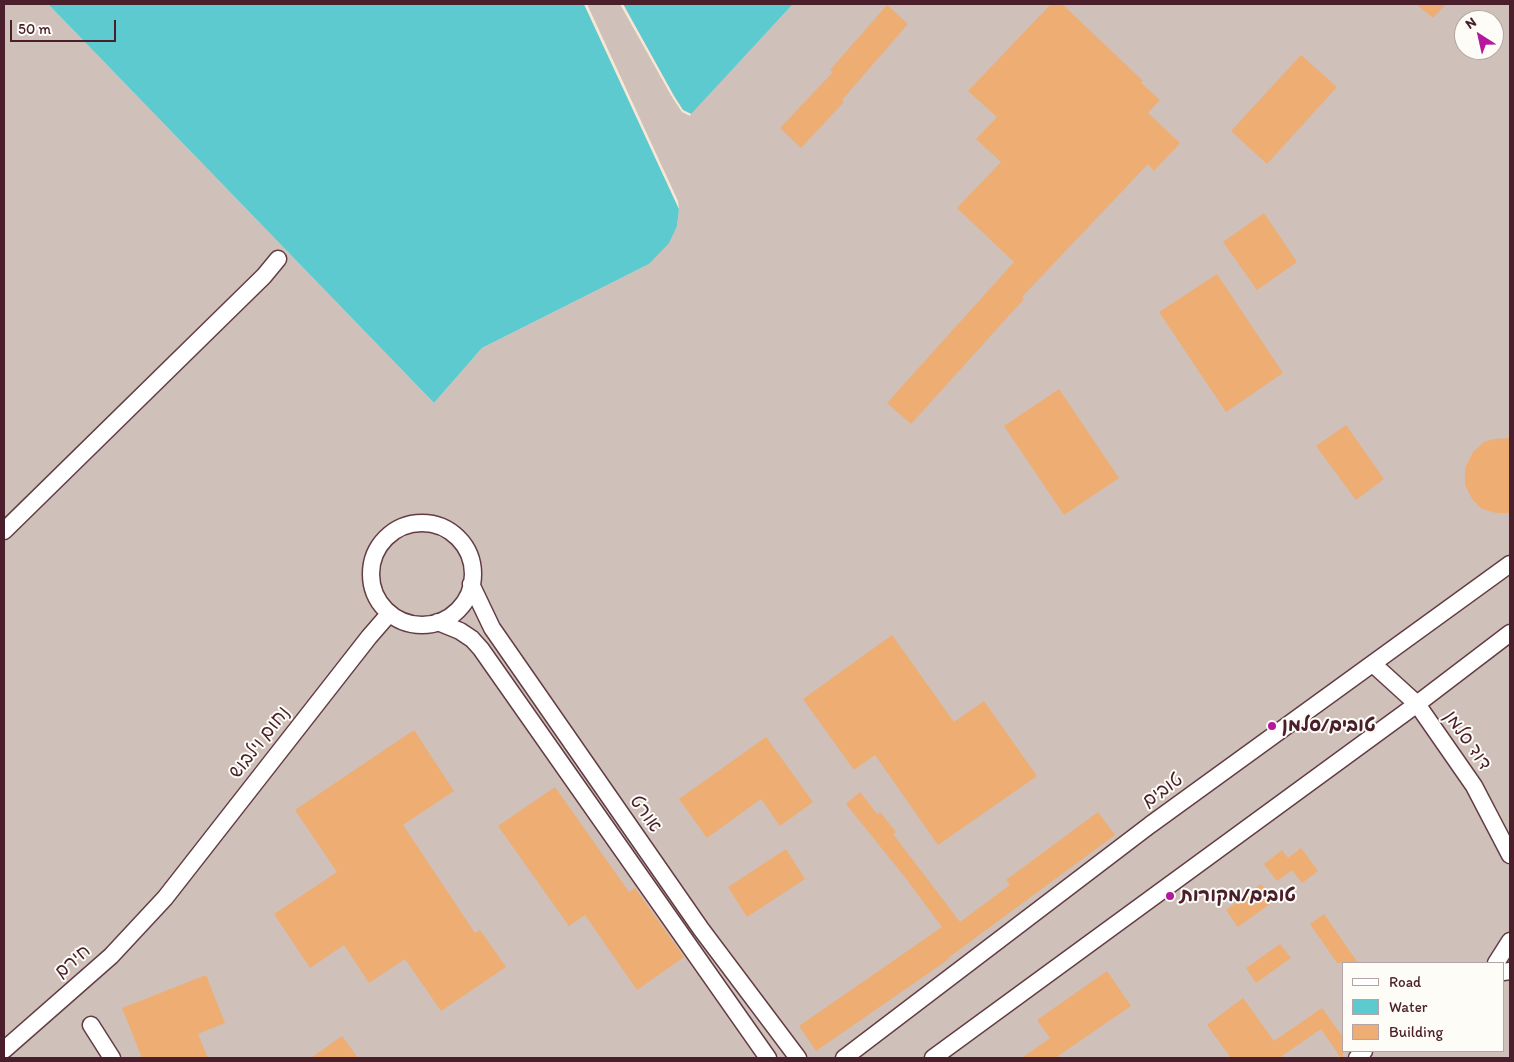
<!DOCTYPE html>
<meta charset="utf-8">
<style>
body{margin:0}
#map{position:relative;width:1514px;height:1062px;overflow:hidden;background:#f6e8d4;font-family:Itim,sans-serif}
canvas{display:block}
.frame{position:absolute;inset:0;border:5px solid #4a1f2b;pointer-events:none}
.legend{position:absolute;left:1342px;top:962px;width:162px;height:90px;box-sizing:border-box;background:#fdfcf7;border:1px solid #b5a4a5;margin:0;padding:6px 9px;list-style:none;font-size:15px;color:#4a1f2b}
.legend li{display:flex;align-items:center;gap:10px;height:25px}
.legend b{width:25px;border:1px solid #b5a4a5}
.north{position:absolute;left:1454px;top:10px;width:50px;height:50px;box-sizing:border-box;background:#fdfcf7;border:1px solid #b5a4a5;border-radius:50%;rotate:325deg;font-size:14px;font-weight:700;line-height:20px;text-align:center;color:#4a1f2b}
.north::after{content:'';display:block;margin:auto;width:18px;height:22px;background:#b5179e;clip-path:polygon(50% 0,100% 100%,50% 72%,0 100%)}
.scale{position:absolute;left:10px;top:20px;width:106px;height:22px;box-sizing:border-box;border:2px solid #4a1f2b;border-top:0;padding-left:6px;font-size:15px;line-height:18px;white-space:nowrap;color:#4a1f2b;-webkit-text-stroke:4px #fdfcf7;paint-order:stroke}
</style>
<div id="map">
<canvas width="1514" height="1062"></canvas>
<div class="frame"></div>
<ul class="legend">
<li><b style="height:6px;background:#fff"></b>Road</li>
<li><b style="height:14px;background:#5dcad0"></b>Water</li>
<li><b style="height:14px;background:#eeae73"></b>Building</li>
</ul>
<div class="north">N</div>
<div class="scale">50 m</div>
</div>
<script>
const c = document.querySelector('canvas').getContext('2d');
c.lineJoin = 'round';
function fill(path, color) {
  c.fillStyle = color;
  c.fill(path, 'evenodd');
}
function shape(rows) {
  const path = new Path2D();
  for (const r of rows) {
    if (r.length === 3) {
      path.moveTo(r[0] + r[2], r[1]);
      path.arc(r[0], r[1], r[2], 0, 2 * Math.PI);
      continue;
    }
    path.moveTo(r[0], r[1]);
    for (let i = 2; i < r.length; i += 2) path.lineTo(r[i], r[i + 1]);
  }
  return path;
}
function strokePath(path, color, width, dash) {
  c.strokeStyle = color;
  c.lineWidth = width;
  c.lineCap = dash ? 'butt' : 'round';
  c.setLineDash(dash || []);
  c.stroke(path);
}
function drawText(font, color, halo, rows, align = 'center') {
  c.font = font + ' Itim,"Playpen Sans Hebrew",sans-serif';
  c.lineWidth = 4;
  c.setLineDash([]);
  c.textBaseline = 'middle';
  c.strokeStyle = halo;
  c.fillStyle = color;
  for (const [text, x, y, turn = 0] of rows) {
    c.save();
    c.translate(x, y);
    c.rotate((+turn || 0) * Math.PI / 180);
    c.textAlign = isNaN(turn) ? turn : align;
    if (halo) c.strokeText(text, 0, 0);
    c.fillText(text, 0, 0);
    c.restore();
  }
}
const industrial = shape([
 [4,4,48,4,434,403,482,348,649,264,677,226,679,209,584,4,623,4,690,114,793,4,1510,4,1510,1058,4,1058],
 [1464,20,1494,20,1494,50,1464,50],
 [1343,963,1503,963,1503,1051,1343,1051]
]);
const water = shape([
 [48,4,584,4,679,209,677,226,669,243,649,264,482,348,434,403],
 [623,4,793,4,691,114,683,110,674,96]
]);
const pier = shape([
 [584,4,587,4,678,201,679,209],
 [620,4,623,4,674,96,683,110,691,114,690,116,682,112,672,97]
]);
const building = shape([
 [1051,4,1062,4,1143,81,1141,83,1160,100,1148,113,1180,143,1154,171,1148,164,1022,297,1024,299,911,424,887,403,1014,262,957,208,1001,162,976,139,997,117,968,91],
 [1416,4,1446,4,1433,18],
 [887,5,908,24,842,100,844,102,801,148,780,128,833,72,830,70],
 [1301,55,1337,87,1267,164,1231,131],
 [1264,213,1297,262,1257,290,1223,242],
 [1217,274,1283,373,1226,412,1159,312],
 [1059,389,1119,478,1064,515,1004,426],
 [1346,425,1384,479,1356,500,1316,446],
 [1510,438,1510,513,1496,513,1482,509,1472,499,1465,485,1465,468,1473,452,1484,442,1494,439],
 [892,635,954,722,984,701,1037,776,938,845,875,755,854,770,803,699],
 [414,730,454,791,403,825,475,933,480,930,506,967,441,1011,405,959,369,983,344,945,310,968,274,914,337,872,295,810],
 [766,737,813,802,780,826,761,799,707,838,679,799],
 [555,787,629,892,635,888,684,957,637,990,585,915,569,926,498,826],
 [860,792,877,814,880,812,896,832,893,834,960,922,1010,885,1006,880,1098,812,1115,835,948,958,949,959,816,1051,799,1026,942,927,904,876,846,804],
 [1301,848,1318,871,1302,883,1292,870,1277,881,1264,864,1282,850,1288,858],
 [786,849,805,879,747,917,728,887],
 [1261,884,1274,901,1238,927,1226,910],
 [1324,914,1358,963,1337,963,1310,924],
 [1280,944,1291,958,1256,983,1246,968],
 [1107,971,1131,1006,1055,1058,1022,1058,1050,1038,1037,1020],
 [206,975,225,1023,198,1034,208,1058,142,1058,122,1008],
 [1243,998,1274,1041,1322,1008,1343,1037,1343,1058,1341,1058,1321,1029,1279,1058,1231,1058,1207,1025],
 [342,1036,358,1058,311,1058]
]);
const street = shape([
 [422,574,51],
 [4,531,264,276,278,259],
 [471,584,492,628,701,929,798,1058],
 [438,622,460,631,472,639,481,649,768,1058],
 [1373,664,1417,704,1474,786,1510,855],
 [1496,963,1510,941],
 [1503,972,1510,971],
 [91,1025,112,1058],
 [4,1050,111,956,165,898,369,637,389,614],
 [844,1058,1150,825,1510,564],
 [933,1058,1417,704,1510,633],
 [1357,1058,1364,1051]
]);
const markers = [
 [1272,726,5,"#b5179e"],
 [1170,896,5,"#b5179e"]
];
const poiNames = [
 ["טובים/סלמן",1282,726],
 ["טובים/מקורות",1180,896]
];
const streetNames = [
 ["דוד סלמן",1467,741,55],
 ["נחום וילבוש",260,743,-52],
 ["טובים",1163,791,-36],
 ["אורט",645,814,55],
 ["חירם",73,962,-41]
];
fill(industrial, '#cfc0ba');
fill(water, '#5dcad0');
fill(pier, '#f6e8d4');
fill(building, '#eeae73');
strokePath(street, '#643d44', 19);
strokePath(street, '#fff', 16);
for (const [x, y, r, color] of markers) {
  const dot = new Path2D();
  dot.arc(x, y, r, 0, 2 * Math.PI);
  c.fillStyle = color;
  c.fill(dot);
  strokePath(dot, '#fdfcf7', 2);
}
drawText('bold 19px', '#4a1f2b', '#fdfcf7', poiNames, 'left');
drawText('19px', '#4a1f2b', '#fdfcf7', streetNames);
</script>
